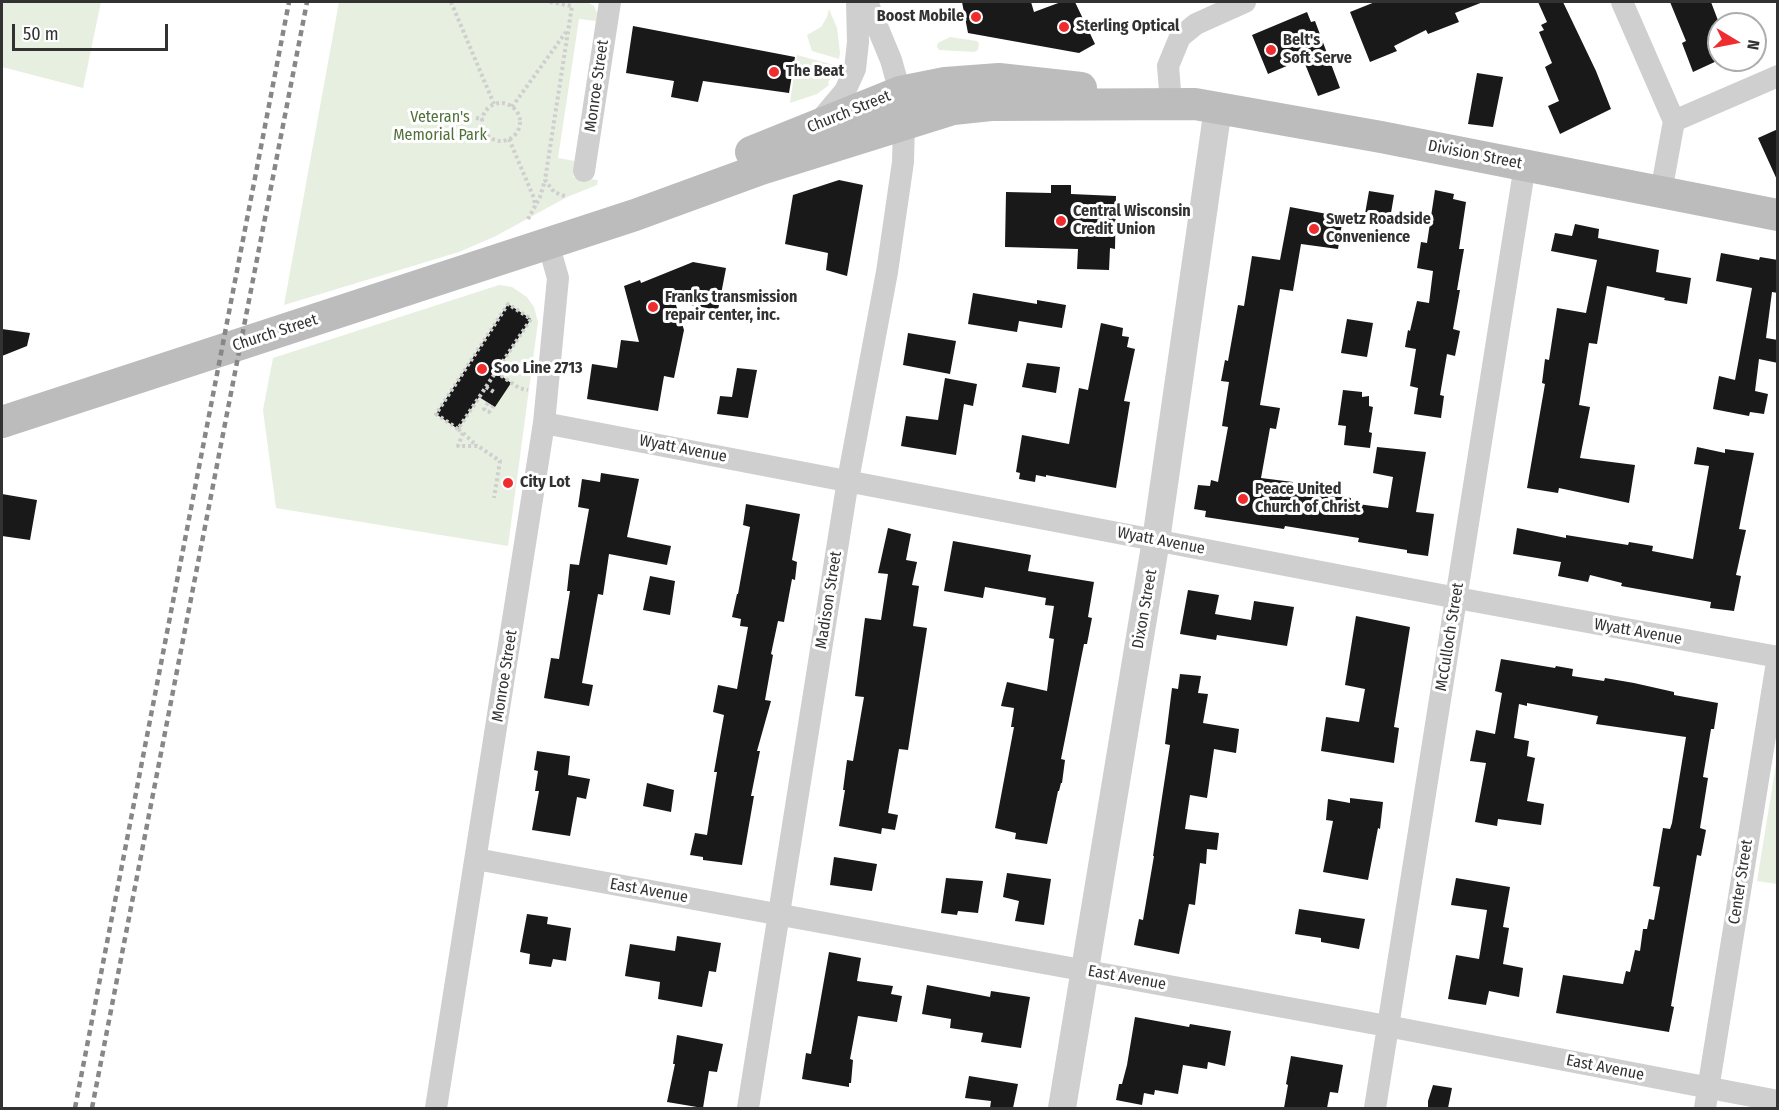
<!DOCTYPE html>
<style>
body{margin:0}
#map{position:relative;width:1779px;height:1110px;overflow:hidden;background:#fff;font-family:"Fira Sans Condensed",sans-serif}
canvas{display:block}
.frame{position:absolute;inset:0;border:3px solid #323232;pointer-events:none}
.north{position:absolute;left:1707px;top:12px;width:60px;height:60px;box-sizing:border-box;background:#fff;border:2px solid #adadad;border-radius:50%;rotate:100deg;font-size:16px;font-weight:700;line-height:24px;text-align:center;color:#323232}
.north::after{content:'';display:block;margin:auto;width:21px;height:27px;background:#ef2d2f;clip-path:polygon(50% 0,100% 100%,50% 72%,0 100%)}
.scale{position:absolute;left:12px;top:24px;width:156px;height:27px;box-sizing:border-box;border:3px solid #323232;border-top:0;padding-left:8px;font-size:18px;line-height:21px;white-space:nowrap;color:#323232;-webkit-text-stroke:4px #fff;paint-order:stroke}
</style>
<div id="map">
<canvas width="1779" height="1110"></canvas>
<div class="frame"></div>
<div class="north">N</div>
<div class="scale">50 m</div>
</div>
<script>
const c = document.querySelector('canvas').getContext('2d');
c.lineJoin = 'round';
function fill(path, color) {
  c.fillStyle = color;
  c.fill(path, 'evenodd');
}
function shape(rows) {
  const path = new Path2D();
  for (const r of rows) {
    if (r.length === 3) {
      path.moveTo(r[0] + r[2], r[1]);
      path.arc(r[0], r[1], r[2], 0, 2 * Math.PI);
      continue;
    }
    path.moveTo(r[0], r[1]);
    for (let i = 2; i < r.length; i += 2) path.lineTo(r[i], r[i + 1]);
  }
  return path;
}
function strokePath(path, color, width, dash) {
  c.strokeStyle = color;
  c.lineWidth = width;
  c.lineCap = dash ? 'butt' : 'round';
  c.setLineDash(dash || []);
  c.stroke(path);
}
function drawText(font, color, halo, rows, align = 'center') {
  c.font = font + ' "Fira Sans Condensed",sans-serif';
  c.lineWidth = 6;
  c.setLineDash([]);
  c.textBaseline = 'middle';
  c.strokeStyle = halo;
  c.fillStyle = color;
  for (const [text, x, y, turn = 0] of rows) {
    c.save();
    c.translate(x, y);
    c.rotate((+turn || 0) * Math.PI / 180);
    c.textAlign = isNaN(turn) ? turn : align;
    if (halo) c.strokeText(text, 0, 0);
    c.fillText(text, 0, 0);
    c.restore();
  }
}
const green = shape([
 [2,2,101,2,83,88,2,67],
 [339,2,587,2,594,6,597,13,596,21,579,19,558,158,575,161,573,177,598,180,597,185,567,197,496,236,459,252,284,305],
 [829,9,837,28,840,53,839,59,812,51,807,35,821,27,827,17],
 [950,37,977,41,979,43,978,50,974,52,939,50,937,47,938,43],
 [797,55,841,67,835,79,831,78,828,82,829,85,817,94,790,103],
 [499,285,512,287,527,297,534,307,538,322,508,546,276,508,263,410,273,358],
 [1777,758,1777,884,1757,881]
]);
const building = shape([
 [962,2,1031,2,1034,12,1061,2,1075,2,1095,44,1079,53,968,33],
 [1375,2,1483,2,1455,13,1459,22,1428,34,1426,30,1394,46,1397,51,1370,62,1350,12],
 [1538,2,1563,2,1596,71,1611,109,1560,134,1548,106,1559,101,1545,67,1552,63,1539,32,1544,30,1541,25,1547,22],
 [1670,2,1711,2,1719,23,1719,60,1693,72,1682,43,1686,41],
 [1307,12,1311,22,1315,21,1340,88,1318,96,1303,59,1268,74,1252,35],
 [633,26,795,57,789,93,703,81,698,102,671,97,674,81,626,73],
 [1477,73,1503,77,1493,127,1468,124],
 [1778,129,1778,182,1758,138],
 [839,180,863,185,847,276,826,270,828,253,785,244,793,195],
 [1051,185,1071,185,1071,194,1116,196,1115,249,1110,248,1109,270,1077,269,1078,249,1005,247,1006,192,1051,193],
 [1435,190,1454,194,1453,199,1466,202,1459,249,1464,249,1457,290,1460,290,1453,329,1460,331,1455,356,1447,354,1440,395,1444,396,1441,418,1414,414,1418,388,1410,386,1416,349,1405,347,1408,330,1410,331,1417,301,1429,303,1433,271,1417,268,1421,242,1427,243],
 [1369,191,1394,195,1390,219,1365,214],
 [1290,207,1343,217,1338,249,1301,244,1293,291,1280,289,1260,405,1280,408,1276,429,1270,428,1261,478,1293,482,1292,489,1351,498,1350,503,1388,508,1393,477,1373,473,1377,447,1426,452,1416,512,1434,514,1428,556,1407,553,1407,550,1358,542,1359,538,1285,526,1284,529,1205,517,1206,511,1194,509,1198,485,1210,486,1211,480,1218,482,1228,427,1222,426,1229,382,1221,381,1225,360,1228,361,1238,305,1244,306,1252,256,1280,260],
 [1575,224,1599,229,1598,238,1659,250,1656,272,1691,278,1687,304,1664,300,1665,298,1607,286,1597,344,1589,343,1579,405,1590,407,1580,458,1635,465,1629,503,1559,488,1558,493,1527,488,1545,384,1542,383,1545,359,1549,360,1557,308,1586,313,1597,260,1551,251,1555,233,1572,236],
 [1721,253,1759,260,1760,257,1778,260,1778,293,1772,292,1766,338,1778,340,1778,363,1759,359,1755,391,1768,394,1764,414,1750,412,1749,416,1713,409,1719,376,1735,380,1752,288,1716,281],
 [693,262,726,268,718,310,675,302,684,330,674,378,664,376,658,411,587,399,592,364,617,368,621,340,639,342,624,286,640,280,641,283],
 [973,293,1037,304,1037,300,1066,305,1062,328,1019,321,1017,332,968,324],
 [508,304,531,319,496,372,511,383,495,407,479,397,458,429,436,414],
 [1347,319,1373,323,1367,357,1341,353],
 [1101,323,1123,328,1122,336,1129,337,1127,347,1135,349,1124,401,1130,402,1116,488,1046,475,1046,477,1036,475,1035,482,1019,479,1020,473,1016,472,1022,435,1069,444,1079,388,1088,390],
 [2,329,30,333,27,346,2,356],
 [908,333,956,341,950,374,903,365],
 [1027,363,1060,367,1056,393,1022,387],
 [737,368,757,370,748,418,717,414,720,396,732,397],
 [945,378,977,384,973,406,964,404,956,455,901,446,906,416,938,420],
 [1343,390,1362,392,1362,397,1369,396,1369,406,1373,407,1369,432,1372,433,1370,448,1344,445,1346,426,1338,425],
 [1697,447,1725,453,1725,449,1754,453,1739,529,1746,530,1736,575,1741,576,1734,611,1710,608,1711,602,1621,586,1622,583,1590,575,1588,582,1558,576,1561,562,1513,554,1517,528,1566,538,1566,535,1628,545,1629,542,1653,546,1652,551,1693,559,1709,466,1694,464],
 [601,473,639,479,627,537,671,546,667,565,609,554,603,595,598,594,582,683,593,685,589,706,544,698,551,658,559,659,570,591,567,591,570,564,579,565,589,509,578,507,582,479,600,482],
 [2,494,37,500,30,540,2,536],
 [746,504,800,514,792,560,797,562,795,580,792,579,784,622,778,621,771,654,773,655,765,700,771,701,757,751,760,751,751,796,754,796,742,865,703,860,703,857,690,855,695,833,707,835,717,772,714,772,724,715,713,712,718,685,737,689,748,627,740,626,741,619,732,617,737,594,738,594,750,527,743,525],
 [888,528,911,534,906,560,917,562,912,585,919,586,913,626,927,628,908,750,899,749,888,813,898,815,895,830,882,828,881,834,839,826,845,790,843,790,847,760,853,761,864,697,855,696,865,618,881,620,888,574,878,573],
 [953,541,1031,555,1028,571,1094,582,1088,617,1092,618,1087,644,1084,644,1061,759,1065,760,1062,783,1061,783,1059,791,1058,791,1047,844,1015,839,1016,833,995,828,1014,727,1011,727,1014,708,1001,706,1007,682,1047,691,1054,639,1049,638,1054,606,1045,605,1046,598,985,587,983,598,944,591],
 [650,576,675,581,670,615,643,610],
 [1188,590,1219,595,1215,614,1251,620,1254,601,1294,607,1287,646,1217,635,1216,640,1180,634],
 [1356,616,1410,627,1394,727,1399,728,1394,763,1321,751,1326,717,1359,722,1365,689,1345,685],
 [1501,659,1555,668,1556,666,1573,669,1572,676,1604,681,1605,678,1634,683,1674,692,1674,695,1718,703,1714,729,1711,729,1703,777,1708,778,1700,828,1706,830,1701,856,1697,855,1671,1006,1674,1007,1669,1032,1556,1013,1563,975,1623,984,1626,971,1630,972,1635,950,1640,951,1643,929,1647,929,1649,919,1654,920,1660,887,1653,886,1663,828,1670,829,1672,823,1686,737,1596,724,1598,716,1527,703,1527,706,1519,704,1514,738,1529,741,1527,756,1535,758,1527,801,1544,804,1541,825,1498,819,1497,826,1475,822,1486,763,1470,761,1476,730,1495,734,1502,693,1495,691],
 [1180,674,1201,676,1198,693,1208,694,1203,723,1239,729,1236,753,1214,749,1207,798,1190,795,1185,829,1219,833,1217,850,1207,849,1206,864,1200,863,1195,905,1189,904,1179,954,1134,945,1139,919,1143,920,1154,856,1153,856,1170,745,1165,744,1172,688,1178,689],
 [537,751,570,756,568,775,590,779,586,799,577,797,570,836,532,830,539,791,535,791,538,771,534,770],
 [647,783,674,790,671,812,643,806],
 [1350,798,1383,802,1380,829,1378,828,1368,880,1323,872,1333,821,1326,820,1328,799,1350,803],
 [834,857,877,864,872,891,830,885],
 [1007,873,1051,879,1044,925,1015,921,1019,901,1003,897],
 [946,878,983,881,978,913,958,911,957,915,941,913],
 [1456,878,1510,887,1503,927,1509,928,1503,964,1523,968,1519,997,1489,991,1486,1005,1448,999,1456,955,1479,959,1487,910,1451,905],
 [1299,909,1365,919,1359,949,1321,942,1321,938,1295,934],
 [527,914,548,917,547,924,571,928,566,961,553,959,551,967,529,964,530,954,520,952],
 [677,936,721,943,716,972,709,971,702,1007,658,999,660,982,625,976,630,944,675,951],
 [829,952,861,958,857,981,893,986,891,994,902,996,897,1022,858,1016,850,1059,853,1060,851,1083,849,1083,849,1087,802,1079,806,1053,811,1054],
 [927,985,990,997,991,991,1030,997,1021,1048,981,1042,983,1033,950,1028,951,1019,922,1014],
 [1135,1017,1189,1027,1190,1024,1231,1031,1225,1066,1208,1062,1207,1069,1183,1065,1178,1094,1155,1090,1154,1095,1144,1093,1142,1105,1116,1100,1119,1084,1122,1084,1127,1065],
 [677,1035,723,1044,717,1072,709,1071,703,1108,667,1102,675,1064,673,1064],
 [1291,1056,1343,1065,1338,1093,1330,1092,1327,1108,1284,1108,1288,1085,1286,1084],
 [969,1076,1018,1084,1013,1108,990,1108,991,1101,965,1098],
 [1433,1085,1452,1088,1448,1108,1428,1108,1428,1101]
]);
const path = shape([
 [451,2,494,104],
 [550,2,572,6,545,180,554,192,567,197],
 [501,122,19],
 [512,107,566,32],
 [476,118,483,119],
 [509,139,534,198,535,207],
 [528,219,540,197,545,180],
 [496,372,519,388,528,390],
 [486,387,494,392],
 [488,403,484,409,489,412,493,406],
 [458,429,436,414,508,304,531,319,458,429,463,433,458,446,478,446,500,461,494,498],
 [463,433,477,446]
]);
const minor = shape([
 [1622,2,1674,121,1661,192],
 [1171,103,1168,66,1180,37,1196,24,1245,2],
 [1674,121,1778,76],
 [818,123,845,91,855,69,858,42,857,2],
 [584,171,610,2],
 [544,423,1457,598,1778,657],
 [476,859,1387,1026,1778,1101],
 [436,1108,544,423,558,278,548,243],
 [748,1108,848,480,887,272,903,162,904,123,900,92,891,60,867,2],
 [1375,1108,1525,165],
 [1705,1108,1778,656]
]);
const tertiary = shape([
 [1062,1108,1156,540,1218,108]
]);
const secondary = shape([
 [751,152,900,92,945,83,999,79,1081,88],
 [2,422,635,215,761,169,953,109,991,105,1195,104,1381,137,1778,215]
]);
const rail = shape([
 [75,1108,289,2],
 [92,1108,307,2]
]);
const markers = [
 [976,17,6,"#ef2d2f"],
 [1064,27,6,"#ef2d2f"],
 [1271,50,6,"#ef2d2f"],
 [774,72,6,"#ef2d2f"],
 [1061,221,6,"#ef2d2f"],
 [1314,229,6,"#ef2d2f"],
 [653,307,6,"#ef2d2f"],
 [482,369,6,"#ef2d2f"],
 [508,483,6,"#ef2d2f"],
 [1243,499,6,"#ef2d2f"]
];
const poiNames = [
 ["Boost Mobile",964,17,"right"],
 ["Sterling Optical",1076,27],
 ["Belt's",1283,41],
 ["Soft Serve",1283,59],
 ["The Beat",786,72],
 ["Central Wisconsin",1073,212],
 ["Credit Union",1073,230],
 ["Swetz Roadside",1326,220],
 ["Convenience",1326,238],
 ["Franks transmission",665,298],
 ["repair center, inc.",665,316],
 ["Soo Line 2713",494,369],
 ["City Lot",520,483],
 ["Peace United",1255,490],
 ["Church of Christ",1255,508]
];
const streetNames = [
 ["Monroe Street",597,86,-82],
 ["Church Street",849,112,-22],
 ["Division Street",1475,155,11],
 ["Church Street",275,333,-18],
 ["Wyatt Avenue",683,449,11],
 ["Wyatt Avenue",1161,541,11],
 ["Madison Street",829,600,-81],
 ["Dixon Street",1145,609,-80],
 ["Wyatt Avenue",1638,632,10],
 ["McCulloch Street",1450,637,-81],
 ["Monroe Street",505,676,-81],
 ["Center Street",1741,882,-81],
 ["East Avenue",649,891,10],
 ["East Avenue",1127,978,10],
 ["East Avenue",1605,1068,11]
];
const parkNames = [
 ["Veteran's",440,118],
 ["Memorial Park",440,136]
];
fill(green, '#e7efe0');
fill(building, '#191919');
strokePath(path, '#cfcfcf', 4, [3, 3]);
strokePath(minor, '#cfcfcf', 22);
strokePath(tertiary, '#cfcfcf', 28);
strokePath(secondary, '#bcbcbc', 32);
strokePath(rail, '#878787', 4.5, [6, 4.5]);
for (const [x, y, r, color] of markers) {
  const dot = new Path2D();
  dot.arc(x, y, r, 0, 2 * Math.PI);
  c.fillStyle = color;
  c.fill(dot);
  strokePath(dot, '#fff', 2);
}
drawText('bold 16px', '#323232', '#fff', poiNames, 'left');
drawText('16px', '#323232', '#fff', streetNames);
drawText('16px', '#51713b', '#fff', parkNames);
</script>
